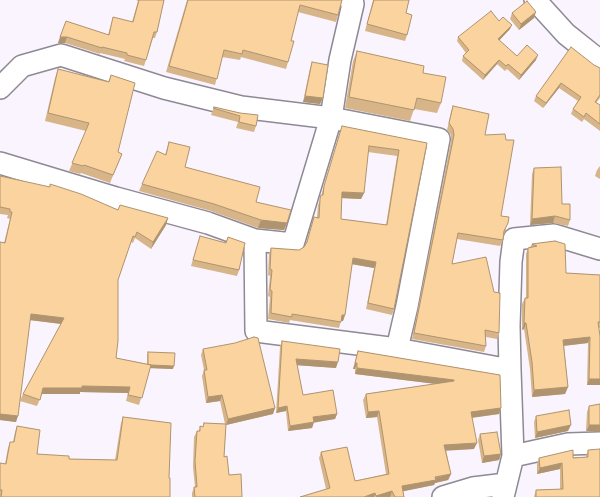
<!DOCTYPE html>
<style>
body{margin:0}
canvas{display:block;background:#f9f4fe}
</style>
<canvas width="600" height="497"></canvas>
<script>
const c = document.querySelector('canvas').getContext('2d');
c.lineJoin = 'round';
function shape(rows) {
  const path = new Path2D();
  for (const r of rows) {
    path.moveTo(r[0], r[1]);
    for (let i = 2; i < r.length; i += 2) path.lineTo(r[i], r[i + 1]);
  }
  return path;
}
function strokePath(path, color, width, dash) {
  c.strokeStyle = color;
  c.lineWidth = width;
  c.lineCap = dash ? 'butt' : 'round';
  c.setLineDash(dash || []);
  c.stroke(path);
}
function fill(path, color) {
  c.fillStyle = color;
  c.fill(path, 'evenodd');
}
const minor = shape([
 [350,0,353,4,340,60,331,118,439,139,407,306,397,349,510,370,513,456,503,497],
 [535,0,566,34,600,61],
 [0,88,22,66,61,55,164,88,241,107,331,118,293,244,255,240,208,223,116,198,0,163],
 [255,240,256,331,397,349],
 [510,370,509,326,511,262,514,239,554,235,600,249],
 [513,456,568,444,600,443],
 [443,497,473,488,506,484]
]);
const wall = shape([
 [136,0,164,0,157,32,155,38,153,38,144,66,124,61,125,59,100,53,100,54,65,43,58,43,66,21,108,35,113,17,132,22,138,1],
 [187,0,342,0,336,22,298,12,291,41,288,62,286,69,241,57,240,60,222,57,215,85,166,72],
 [373,0,409,0,406,13,407,35,405,41,365,31],
 [512,13,534,18,519,30,510,19],
 [499,21,510,29,499,40,517,56,536,60,519,80,507,69,505,71,497,64,483,80,462,61,463,56,466,53,457,41,458,37],
 [357,51,423,73,441,103,437,113,414,109,410,121,345,108,353,61],
 [312,62,323,98,320,104,303,102,310,68],
 [594,65,600,68,600,98,596,103,600,105,600,131,584,119,582,122,571,114,573,109,578,101,559,88,543,108,534,101,536,96],
 [58,69,108,82,111,75,118,152,122,154,110,183,81,173,80,174,69,171,86,131,45,121,55,78],
 [453,106,485,135,501,216,506,230,504,234,503,240,500,246,457,239,452,264,499,333,497,339,486,337,486,346,484,352,412,339,451,141,451,135,447,130,451,112],
 [214,107,240,113,256,126,254,132,236,128,238,122,211,115],
 [340,132,427,143,394,309,392,315,366,309,374,268,352,264,345,315,343,321,341,321,339,328,290,320,289,323,268,319,270,297,268,296,270,276,268,275,269,254,271,248,299,250,304,247,306,243,317,218,318,205,322,195,322,192],
 [368,152,397,156,386,225,341,219,342,198,361,199,364,193],
 [169,142,185,167,256,202,287,223,284,230,258,228,211,211,139,191,142,184,165,155],
 [600,166,600,179,595,176,597,170],
 [534,168,570,220,568,226,553,223,530,225,532,174],
 [0,176,118,210,168,218,166,225,151,249,135,238,133,243,131,242,118,280,116,358,147,364,147,355,148,352,173,369,150,368,139,405,126,401,128,393,80,392,80,394,42,394,37,406,20,401,23,394,61,324,30,320,16,422,0,420,0,242,4,243,10,219,7,218,8,215,0,214],
 [200,236,226,243,228,237,239,270,237,276,191,266],
 [555,241,566,273,600,275,600,328,599,328,600,336,600,385,587,385,588,343,564,346,568,387,565,394,532,397,530,369,524,329,522,330,522,304,525,298,526,298,526,254,528,248,530,247,532,244],
 [282,341,336,368,297,365,303,395,337,414,335,419,314,422,312,428,288,431,286,411,276,413,280,347],
 [203,349,275,408,273,414,226,425,224,457,229,475,242,497,192,497,192,493,194,487,195,487,193,467,194,437,197,431,199,431,200,426,203,427,204,423,225,424,220,401,206,403,202,376,204,370,201,355],
 [358,351,500,375,501,408,499,414,472,418,474,449,446,450,451,474,448,480,435,483,434,485,403,491,404,497,300,497,326,489,319,458,321,452,355,481,386,474,377,417,366,418,363,400,366,394,437,384,355,374,355,369,353,369],
 [600,404,586,431,587,412,589,406],
 [536,416,568,431,535,438,534,422],
 [123,417,169,478,170,497,0,497,0,463,5,464,8,448,10,442,13,442,15,432,17,426,37,454,69,459,115,460,121,423],
 [480,434,501,454,499,460,482,463,478,440],
 [588,450,600,497,534,497,536,490,560,489,560,469,537,474,537,464,539,458,586,457]
]);
const shadedWall = shape([
 [536,12,534,18,519,30,521,24],
 [512,25,510,29,496,44,498,39],
 [60,37,67,37,65,43,58,43],
 [538,55,536,60,519,80,521,75],
 [499,60,497,64,483,80,485,75],
 [561,83,559,88,543,108,546,103],
 [305,96,323,98,320,104,303,102],
 [342,192,364,193,361,199,340,198],
 [555,216,553,223,530,225,532,219],
 [168,218,166,225,151,249,153,242],
 [261,220,287,223,284,230,258,228],
 [353,258,376,262,374,268,351,264],
 [31,314,64,318,62,324,29,320],
 [342,315,345,315,343,321,340,321],
 [524,323,526,323,524,329,522,330],
 [590,337,588,343,561,346,563,340],
 [296,359,338,362,336,368,294,365],
 [355,363,357,363,355,369,353,369],
 [148,365,174,366,173,369,147,368],
 [357,368,454,380,452,386,355,374],
 [589,379,600,379,600,385,587,385],
 [82,386,130,387,128,393,80,392,80,394,41,394,43,388],
 [568,387,565,394,532,397,534,390],
 [222,395,220,401,206,403,208,397],
 [287,406,286,411,276,413,278,408],
 [275,408,273,414,226,425,228,419],
 [501,408,499,414,469,418,471,412],
 [379,411,377,417,366,418,368,412],
 [0,414,18,416,16,422,0,420],
 [337,414,335,419,312,423,313,417],
 [314,422,312,428,288,431,290,426],
 [571,425,568,431,535,438,537,432],
 [589,425,600,425,600,432,586,431],
 [477,443,474,449,442,451,444,445],
 [501,454,499,460,482,463,484,456],
 [562,463,560,469,537,474,540,468],
 [451,474,448,480,435,483,434,485,400,492,402,486],
 [392,491,390,497,376,497,376,496],
 [375,493,374,497,364,497]
]);
const building = shape([
 [139,0,164,0,157,32,154,32,146,60,127,55,127,53,102,47,102,48,67,37,60,37,66,21,109,35,113,17,133,22,139,0],
 [188,0,342,0,338,15,300,5,291,41,294,41,288,62,243,50,242,54,224,50,217,79,169,66,188,0],
 [374,0,409,0,406,13,412,15,407,35,367,24,374,0],
 [527,1,536,12,521,24,512,13,527,1],
 [491,11,499,21,503,17,512,25,498,39,517,56,527,45,538,55,521,75,508,64,506,66,499,60,485,75,463,56,469,50,458,37,491,11],
 [571,47,594,65,600,68,600,95,595,102,600,105,600,124,586,113,584,117,573,109,581,97,561,83,546,103,536,96,571,47],
 [357,51,424,66,423,73,446,77,441,103,417,98,414,110,349,97,357,51],
 [312,62,328,65,323,98,305,96,312,62],
 [58,69,109,82,111,75,135,83,118,152,122,154,113,175,84,165,83,166,72,163,89,123,48,113,58,69],
 [453,106,489,114,485,135,505,134,506,140,514,140,501,216,509,217,508,223,504,231,503,240,458,233,452,264,486,257,494,292,500,293,499,333,485,330,486,346,414,333,454,135,453,129,449,123,453,106],
 [214,107,240,113,258,115,256,126,239,122,240,116,213,108,214,107],
 [342,126,427,143,394,309,368,303,376,262,353,258,345,315,342,315,341,322,292,314,292,317,271,313,272,291,270,290,272,270,270,269,271,248,299,250,304,247,307,242,314,217,319,218,320,199,321,195,323,195,324,186,342,126],
 [369,146,399,150,387,225,341,219,342,192,364,193,369,146],
 [169,142,190,147,185,167,260,187,256,202,291,210,287,223,261,220,214,204,142,184,157,151,166,155,169,142],
 [561,167,562,204,570,204,570,220,555,216,532,219,534,168,561,167],
 [0,176,50,187,50,184,81,194,118,210,120,205,168,218,153,242,137,232,135,237,133,236,118,280,118,341,116,358,151,365,142,398,128,395,130,387,82,386,82,388,43,388,40,400,23,394,64,318,31,314,18,416,0,414,0,242,5,243,12,212,10,212,10,209,0,207,0,176],
 [200,236,226,243,228,237,245,243,239,270,193,260,200,236],
 [555,241,565,244,566,273,600,275,600,322,598,322,600,336,600,379,589,379,590,337,563,340,568,387,534,390,532,362,526,323,524,323,525,298,528,298,528,248,537,246,532,244,555,241],
 [254,337,258,338,275,408,228,419,222,395,208,397,204,370,207,370,203,349,235,343,254,337],
 [282,341,340,349,338,362,296,359,303,395,333,390,337,414,313,417,314,422,290,426,287,406,278,408,282,341],
 [358,351,500,375,501,408,471,412,477,443,444,445,451,474,435,477,436,480,402,486,404,497,395,497,392,491,376,496,375,493,364,497,300,497,330,488,321,452,347,447,355,481,389,474,379,411,368,412,366,394,454,381,454,380,357,368,357,363,355,363,358,351],
 [148,352,175,353,174,366,151,365,148,364,148,352],
 [600,404,600,425,589,425,589,406,600,404],
 [569,410,571,425,537,432,536,416,569,410],
 [123,417,171,423,169,478,170,478,170,497,1,497,2,490,0,490,0,463,6,464,10,442,14,442,17,426,40,430,37,454,69,456,69,459,117,460,123,417],
 [204,423,226,424,224,457,227,456,229,475,241,474,242,497,195,497,194,487,197,487,195,461,197,431,200,431,200,426,203,427,204,423],
 [497,432,501,454,484,456,480,434,497,432],
 [600,449,600,497,536,497,536,490,563,489,562,463,540,468,539,458,573,450,573,458,588,457,588,450,600,449]
]);
strokePath(minor, '#8e8994', 24);
strokePath(minor, '#fff', 21);
fill(wall, '#d7b589');
fill(shadedWall, '#af946f');
fill(building, '#fad39f');
strokePath(building, '#af946f', 1);
</script>
